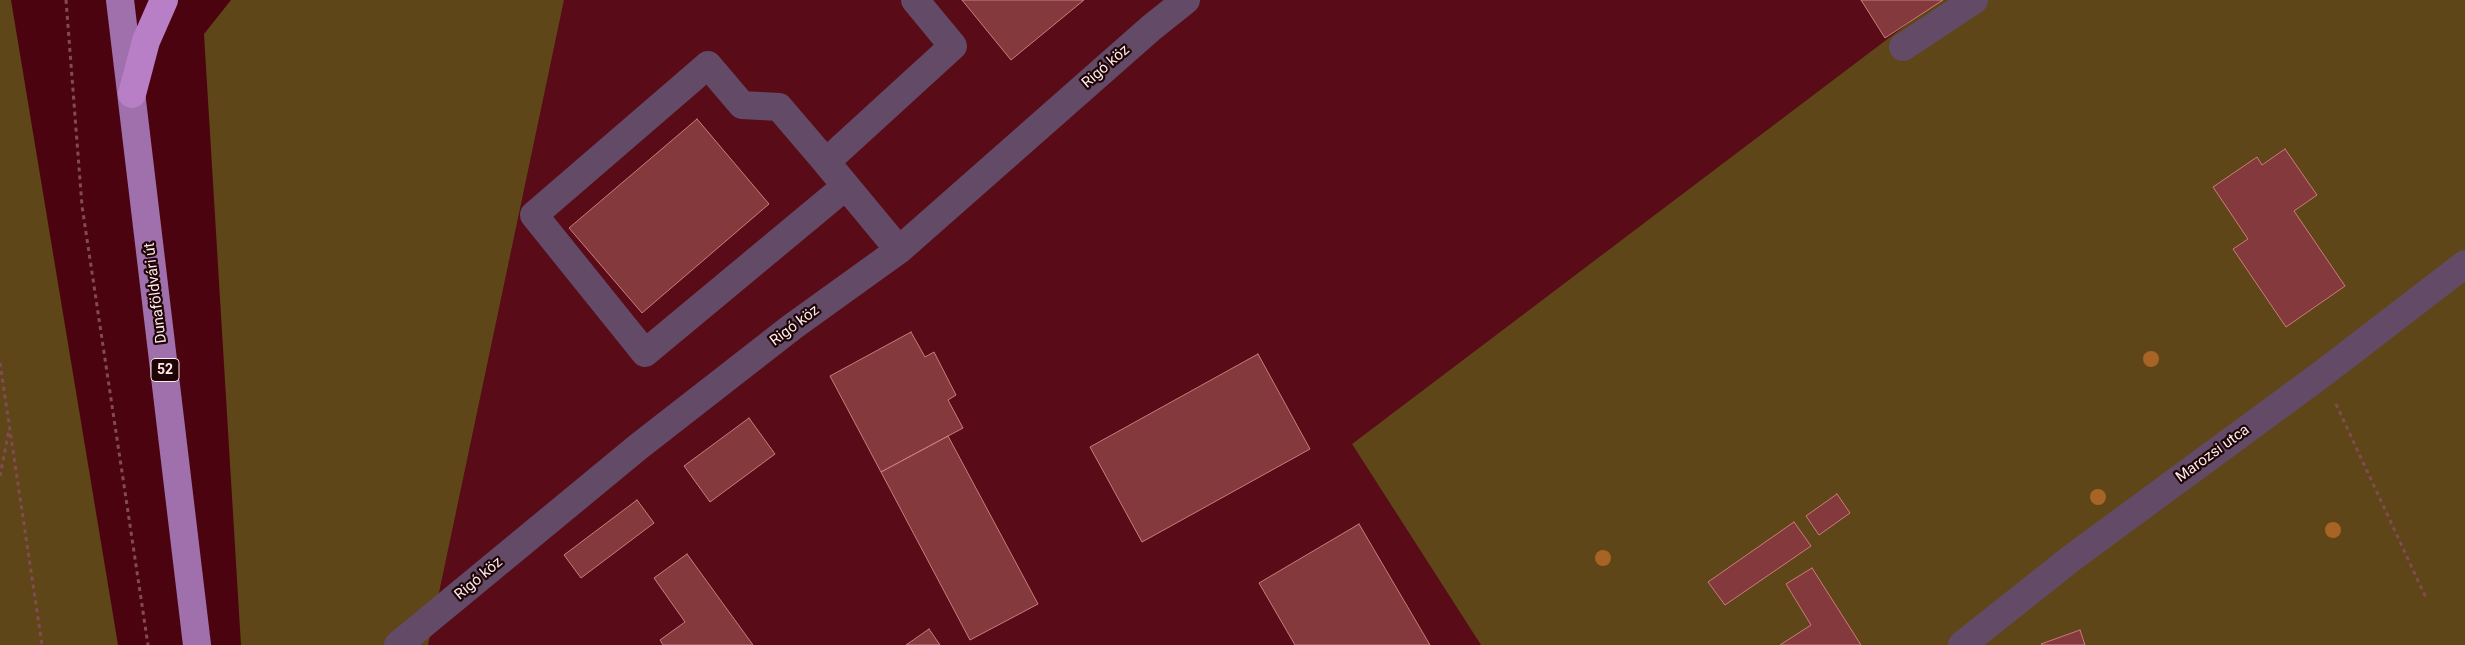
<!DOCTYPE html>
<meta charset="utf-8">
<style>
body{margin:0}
canvas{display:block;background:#4b030f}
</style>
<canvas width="2465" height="645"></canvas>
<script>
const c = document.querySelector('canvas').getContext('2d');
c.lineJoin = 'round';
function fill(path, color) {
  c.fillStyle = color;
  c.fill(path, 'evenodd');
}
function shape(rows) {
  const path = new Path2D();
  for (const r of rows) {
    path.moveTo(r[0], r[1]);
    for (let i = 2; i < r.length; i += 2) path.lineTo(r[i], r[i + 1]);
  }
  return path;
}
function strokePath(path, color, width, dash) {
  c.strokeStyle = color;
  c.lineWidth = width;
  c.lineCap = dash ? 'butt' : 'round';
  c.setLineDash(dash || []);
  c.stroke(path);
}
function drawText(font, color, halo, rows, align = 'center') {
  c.font = font + ' Roboto,sans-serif';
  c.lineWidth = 4.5;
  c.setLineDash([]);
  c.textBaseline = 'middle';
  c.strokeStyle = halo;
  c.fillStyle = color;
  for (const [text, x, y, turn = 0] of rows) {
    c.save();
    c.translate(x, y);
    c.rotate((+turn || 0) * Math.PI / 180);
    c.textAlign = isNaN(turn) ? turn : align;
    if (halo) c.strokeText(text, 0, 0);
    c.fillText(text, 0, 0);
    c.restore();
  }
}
const built = shape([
 [564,0,1939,0,1352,444,1481,645,428,645]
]);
const green = shape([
 [0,0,11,0,118,645,0,645],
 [231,0,564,0,428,645,241,645,204,34],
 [1939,0,2465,0,2465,645,1481,645,1352,444]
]);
const building = shape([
 [962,0,1084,0,1011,60,962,0],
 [1861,0,1943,0,1885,38,1861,0],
 [697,119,769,204,642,313,569,228,697,119],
 [2285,149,2317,195,2294,211,2345,286,2286,327,2233,249,2248,239,2213,187,2257,157,2262,165,2285,149],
 [911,332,925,357,934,352,956,395,948,400,963,428,881,472,830,376,911,332],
 [1258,354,1310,449,1142,542,1090,447,1258,354],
 [749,418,775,454,710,502,684,466,749,418],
 [948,436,1038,604,970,640,881,472,948,436],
 [1837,494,1850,513,1819,535,1806,516,1837,494],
 [637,500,654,523,581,578,564,555,637,500],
 [1794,522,1811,546,1725,605,1708,582,1794,522],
 [1359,524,1430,645,1295,645,1259,583,1359,524],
 [687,554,753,645,663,645,660,640,685,622,654,578,687,554],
 [1812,568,1861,645,1780,645,1811,625,1786,584,1812,568],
 [929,629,940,645,906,645,929,629],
 [2080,630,2085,645,2042,645,2041,644,2080,630]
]);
const path = shape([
 [66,0,82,206,148,645],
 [0,363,42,645],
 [2336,404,2427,600],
 [0,476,9,430]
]);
const minor = shape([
 [1903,47,1974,0],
 [826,162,779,107,742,105,708,65,534,215,645,353,846,186],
 [899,250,826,162,953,46,915,0],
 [398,645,638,447,792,327,899,250,1151,28,1186,0],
 [1962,645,2073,557,2322,374,2465,264]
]);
const major = shape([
 [120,0,197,645]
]);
const highway = shape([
 [132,94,146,41,164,0]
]);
const trees = [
 [2151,359],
 [2098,497],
 [2333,530],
 [1603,558]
];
const shields = [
 [165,370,28]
];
const shieldNames = [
 ["52",165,370]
];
const streetNames = [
 ["Rigó köz",1106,67,-41],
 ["Dunaföldvári út",156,293,-97],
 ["Rigó köz",795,326,-37],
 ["Marozsi utca",2213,454,-36],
 ["Rigó köz",479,579,-40]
];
fill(built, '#5a0b18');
fill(green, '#5f4618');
fill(building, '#843a3d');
strokePath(building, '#cc7b7c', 1);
strokePath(path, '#824b53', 3, [4, 4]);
strokePath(minor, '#634b68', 28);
strokePath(major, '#a070ac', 28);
strokePath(highway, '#b87ec6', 28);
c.fillStyle = '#a76424';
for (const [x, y] of trees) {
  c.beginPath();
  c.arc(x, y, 8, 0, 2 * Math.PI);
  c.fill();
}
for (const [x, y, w] of shields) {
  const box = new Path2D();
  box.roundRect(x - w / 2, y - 11.5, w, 23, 4);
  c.fillStyle = '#1f0406';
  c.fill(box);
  strokePath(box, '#fdeaea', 1);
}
drawText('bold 14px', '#fdeaea', null, shieldNames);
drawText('15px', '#fdeaea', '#1f0406', streetNames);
</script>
